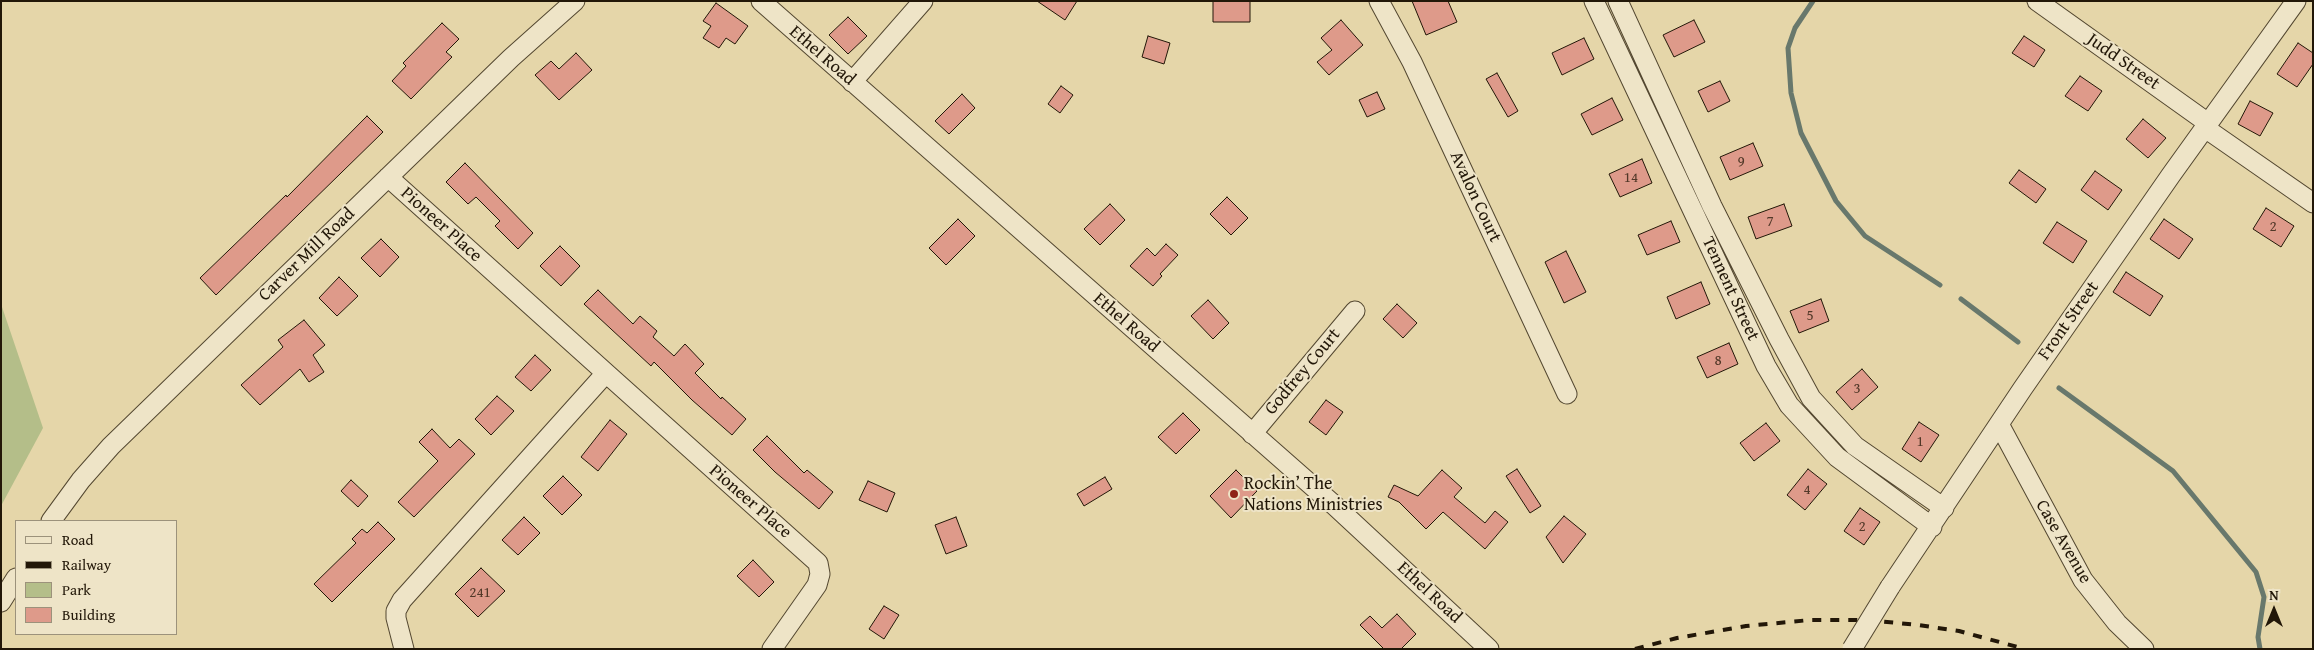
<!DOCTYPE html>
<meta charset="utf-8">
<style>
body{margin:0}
#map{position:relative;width:2314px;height:650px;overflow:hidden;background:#e5d6a9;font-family:"Gentium Book Plus",serif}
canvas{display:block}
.frame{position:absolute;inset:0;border:2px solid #221708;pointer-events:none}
.legend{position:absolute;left:15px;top:520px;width:162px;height:115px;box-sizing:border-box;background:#eee4c7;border:1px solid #9c927b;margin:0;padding:6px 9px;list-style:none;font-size:15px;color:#221708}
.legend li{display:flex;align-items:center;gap:10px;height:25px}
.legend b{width:25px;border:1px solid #9c927b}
.north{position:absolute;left:2249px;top:585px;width:50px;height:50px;-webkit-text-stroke:4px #eee4c7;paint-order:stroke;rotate:0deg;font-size:14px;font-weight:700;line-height:20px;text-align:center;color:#221708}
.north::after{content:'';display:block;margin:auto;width:18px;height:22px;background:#221708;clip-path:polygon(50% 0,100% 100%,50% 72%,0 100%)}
</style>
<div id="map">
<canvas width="2314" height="650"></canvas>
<div class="frame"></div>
<ul class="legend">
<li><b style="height:6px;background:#eee4c7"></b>Road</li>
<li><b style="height:6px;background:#221708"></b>Railway</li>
<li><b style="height:14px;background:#b4be89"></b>Park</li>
<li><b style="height:14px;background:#de9a8a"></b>Building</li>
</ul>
<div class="north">N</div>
</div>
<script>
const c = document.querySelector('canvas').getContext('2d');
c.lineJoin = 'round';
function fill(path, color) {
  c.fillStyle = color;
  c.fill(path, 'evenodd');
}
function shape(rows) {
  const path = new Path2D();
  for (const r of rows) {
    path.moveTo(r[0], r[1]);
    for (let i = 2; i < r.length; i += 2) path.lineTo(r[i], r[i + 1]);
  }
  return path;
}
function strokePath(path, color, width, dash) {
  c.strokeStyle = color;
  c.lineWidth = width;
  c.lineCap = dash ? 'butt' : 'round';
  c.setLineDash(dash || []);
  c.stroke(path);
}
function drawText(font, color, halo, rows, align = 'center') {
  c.font = font + ' "Gentium Book Plus",serif';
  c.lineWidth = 4;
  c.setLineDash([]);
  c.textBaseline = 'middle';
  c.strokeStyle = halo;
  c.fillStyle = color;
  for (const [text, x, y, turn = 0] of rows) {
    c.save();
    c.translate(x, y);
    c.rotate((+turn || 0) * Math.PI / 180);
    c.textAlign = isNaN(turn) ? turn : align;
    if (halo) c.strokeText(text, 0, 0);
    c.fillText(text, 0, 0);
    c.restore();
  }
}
const green = shape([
 [1,304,43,428,1,506]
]);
const stream = shape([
 [1813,1,1795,28,1788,48,1791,93,1801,133,1836,201,1865,236,1940,285],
 [1961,299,2018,342],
 [2059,388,2173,471,2256,572,2264,597,2258,637,2260,649]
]);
const building = shape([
 [1037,1,1077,1,1065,20,1037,1],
 [1213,1,1250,1,1250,22,1213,22,1213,1],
 [1412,1,1448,1,1457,22,1426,35,1412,1],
 [716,3,748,26,735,44,726,38,719,48,703,38,711,26,703,21,716,3],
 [848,17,867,36,848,54,829,35,848,17],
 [1341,20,1363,45,1329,75,1317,62,1332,50,1321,38,1341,20],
 [1694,20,1705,42,1674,57,1663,35,1694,20],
 [442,23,459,39,446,52,452,57,411,99,392,81,406,66,403,63,442,23],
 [1148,36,1170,43,1164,64,1142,57,1148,36],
 [2024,36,2045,50,2034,67,2012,53,2024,36],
 [1584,38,1594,59,1562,75,1552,53,1584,38],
 [2298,43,2313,53,2313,64,2297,87,2277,74,2298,43],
 [576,53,592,70,559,100,535,75,551,61,559,69,576,53],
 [1497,73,1518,111,1508,117,1486,79,1497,73],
 [2080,76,2102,91,2088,111,2065,96,2080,76],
 [1720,81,1730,101,1708,112,1698,91,1720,81],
 [1061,86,1073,95,1060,113,1048,104,1061,86],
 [1377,92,1385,109,1367,117,1359,100,1377,92],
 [962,94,975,108,949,134,935,121,962,94],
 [1612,98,1623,120,1592,135,1581,114,1612,98],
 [2250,101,2273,113,2260,136,2238,124,2250,101],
 [367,116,383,132,216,295,200,278,286,195,287,197,367,116],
 [2143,119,2166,138,2148,158,2126,139,2143,119],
 [1753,143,1763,166,1730,180,1720,157,1753,143],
 [1642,159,1652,183,1620,197,1609,174,1642,159],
 [465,163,533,233,518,249,495,226,500,221,476,197,468,204,446,182,465,163],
 [2019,170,2046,189,2036,203,2009,183,2019,170],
 [2095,171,2122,190,2108,210,2081,190,2095,171],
 [1227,197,1248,218,1231,235,1210,214,1227,197],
 [1110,204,1125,220,1100,245,1084,229,1110,204],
 [1784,204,1792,226,1756,239,1748,217,1784,204],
 [2266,208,2294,226,2281,247,2253,229,2266,208],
 [958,219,975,236,946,265,929,248,958,219],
 [2164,219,2193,239,2179,259,2150,239,2164,219],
 [1671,221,1680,242,1647,255,1638,235,1671,221],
 [2057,222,2087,241,2073,263,2043,243,2057,222],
 [381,239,399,257,380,277,361,258,381,239],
 [1166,244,1178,255,1160,274,1162,276,1153,286,1130,266,1147,248,1155,256,1166,244],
 [560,246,580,266,561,286,540,266,560,246],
 [1566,251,1586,292,1564,303,1545,262,1566,251],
 [2126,272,2163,296,2150,316,2113,292,2126,272],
 [339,277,358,296,337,316,319,298,339,277],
 [1701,282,1710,304,1676,319,1667,297,1701,282],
 [598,290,633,324,640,316,657,331,653,337,674,356,685,344,704,364,695,373,721,399,722,397,746,419,732,435,692,400,654,362,651,366,584,304,598,290],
 [1821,299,1829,321,1799,333,1790,311,1821,299],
 [1208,300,1229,323,1213,339,1191,316,1208,300],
 [1397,304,1417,323,1403,338,1383,319,1397,304],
 [304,320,325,345,313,355,324,372,309,382,300,369,260,405,241,385,283,347,278,340,304,320],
 [1729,343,1738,364,1707,378,1697,357,1729,343],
 [535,355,551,370,531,391,515,377,535,355],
 [1862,369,1878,387,1852,410,1836,392,1862,369],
 [497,396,514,411,491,435,475,419,497,396],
 [1326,400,1343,412,1326,435,1309,422,1326,400],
 [1183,413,1200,430,1176,454,1158,437,1183,413],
 [610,420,627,434,598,471,581,457,610,420],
 [1919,422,1939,435,1921,462,1902,449,1919,422],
 [1766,423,1780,441,1754,461,1740,443,1766,423],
 [432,429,450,448,459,439,475,454,414,517,398,502,438,461,419,442,432,429],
 [767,436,804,473,807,470,833,492,819,509,775,472,753,450,767,436],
 [1517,469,1541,506,1530,513,1506,476,1517,469],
 [1808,469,1827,484,1805,510,1787,495,1808,469],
 [1236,470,1257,491,1231,518,1210,496,1236,470],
 [1442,470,1462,488,1454,497,1485,523,1495,511,1508,522,1485,549,1443,512,1426,529,1399,502,1388,497,1394,485,1418,496,1442,470],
 [563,476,582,495,562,515,543,496,563,476],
 [1105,477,1112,489,1084,506,1077,494,1105,477],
 [351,480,368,496,358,507,341,491,351,480],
 [868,481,895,493,887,512,859,500,868,481],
 [1860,508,1880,522,1864,545,1844,531,1860,508],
 [1564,516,1586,534,1563,563,1546,537,1564,516],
 [524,517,540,533,518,555,502,540,524,517],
 [956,517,967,546,946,554,935,525,956,517],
 [378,522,395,539,332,602,314,584,356,543,352,539,362,529,367,533,378,522],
 [753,560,774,582,759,597,737,576,753,560],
 [481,568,505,591,478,617,455,594,481,568],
 [884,606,899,615,884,639,869,629,884,606],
 [1397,614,1416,634,1401,649,1384,649,1360,625,1370,616,1382,628,1397,614]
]);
const minor = shape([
 [761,1,1334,505,1489,649],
 [1379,1,1412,62,1567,394],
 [1594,1,1766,366,1789,405,1837,457,1932,527],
 [1618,1,1712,206,1779,339,1811,398,1855,446,1944,508],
 [2037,1,2208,123],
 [852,82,923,1],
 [2205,128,2313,203],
 [388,177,606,373],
 [1999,424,2083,580,2117,623,2144,649],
 [1252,434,1355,311],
 [51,521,81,480,111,446,511,58,575,1],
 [1890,587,2023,388,2171,175,2296,1],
 [1,602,16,578],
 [404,649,396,618,396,611,402,600,606,373,818,563,820,574,817,585,772,649]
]);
const rail = shape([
 [1635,649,1677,638,1746,626,1810,620,1867,620,1918,625,1959,631,2025,649]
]);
const minorBridge = shape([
 [1852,649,1890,587]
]);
const markers = [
 [1234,494,5,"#8f2418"]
];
const numberNames = [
 ["9",1741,162],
 ["14",1631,178],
 ["7",1770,222],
 ["2",2273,227],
 ["5",1810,316],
 ["8",1718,361],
 ["3",1857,389],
 ["1",1920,442],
 ["4",1807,490],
 ["2",1862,527],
 ["241",480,593]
];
const streetNames = [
 ["Ethel Road",822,56,41],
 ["Judd Street",2123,62,35],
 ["Avalon Court",1475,197,65],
 ["Pioneer Place",441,225,42],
 ["Carver Mill Road",307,255,-44],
 ["Tennent Street",1730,289,65],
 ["Front Street",2069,321,-55],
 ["Ethel Road",1126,323,41],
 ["Godfrey Court",1303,372,-50],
 ["Pioneer Place",750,502,41],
 ["Case Avenue",2063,542,60],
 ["Ethel Road",1429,593,43]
];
const poiNames = [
 ["Rockin’ The",1244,484],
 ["Nations Ministries",1244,505]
];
fill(green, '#b4be89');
strokePath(stream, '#68786c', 5);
fill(building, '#de9a8a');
strokePath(building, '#221708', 1);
strokePath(minor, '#534730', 21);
strokePath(minor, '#eee4c7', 19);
strokePath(rail, '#221708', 4, [9, 9]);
strokePath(minorBridge, '#534730', 21, []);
strokePath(minorBridge, '#eee4c7', 19);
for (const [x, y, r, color] of markers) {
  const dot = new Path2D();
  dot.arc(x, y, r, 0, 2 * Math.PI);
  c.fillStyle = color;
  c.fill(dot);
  strokePath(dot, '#eee4c7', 2);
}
drawText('15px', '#513828', null, numberNames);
drawText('18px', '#221708', '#eee4c7', streetNames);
drawText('18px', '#221708', '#eee4c7', poiNames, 'left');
</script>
